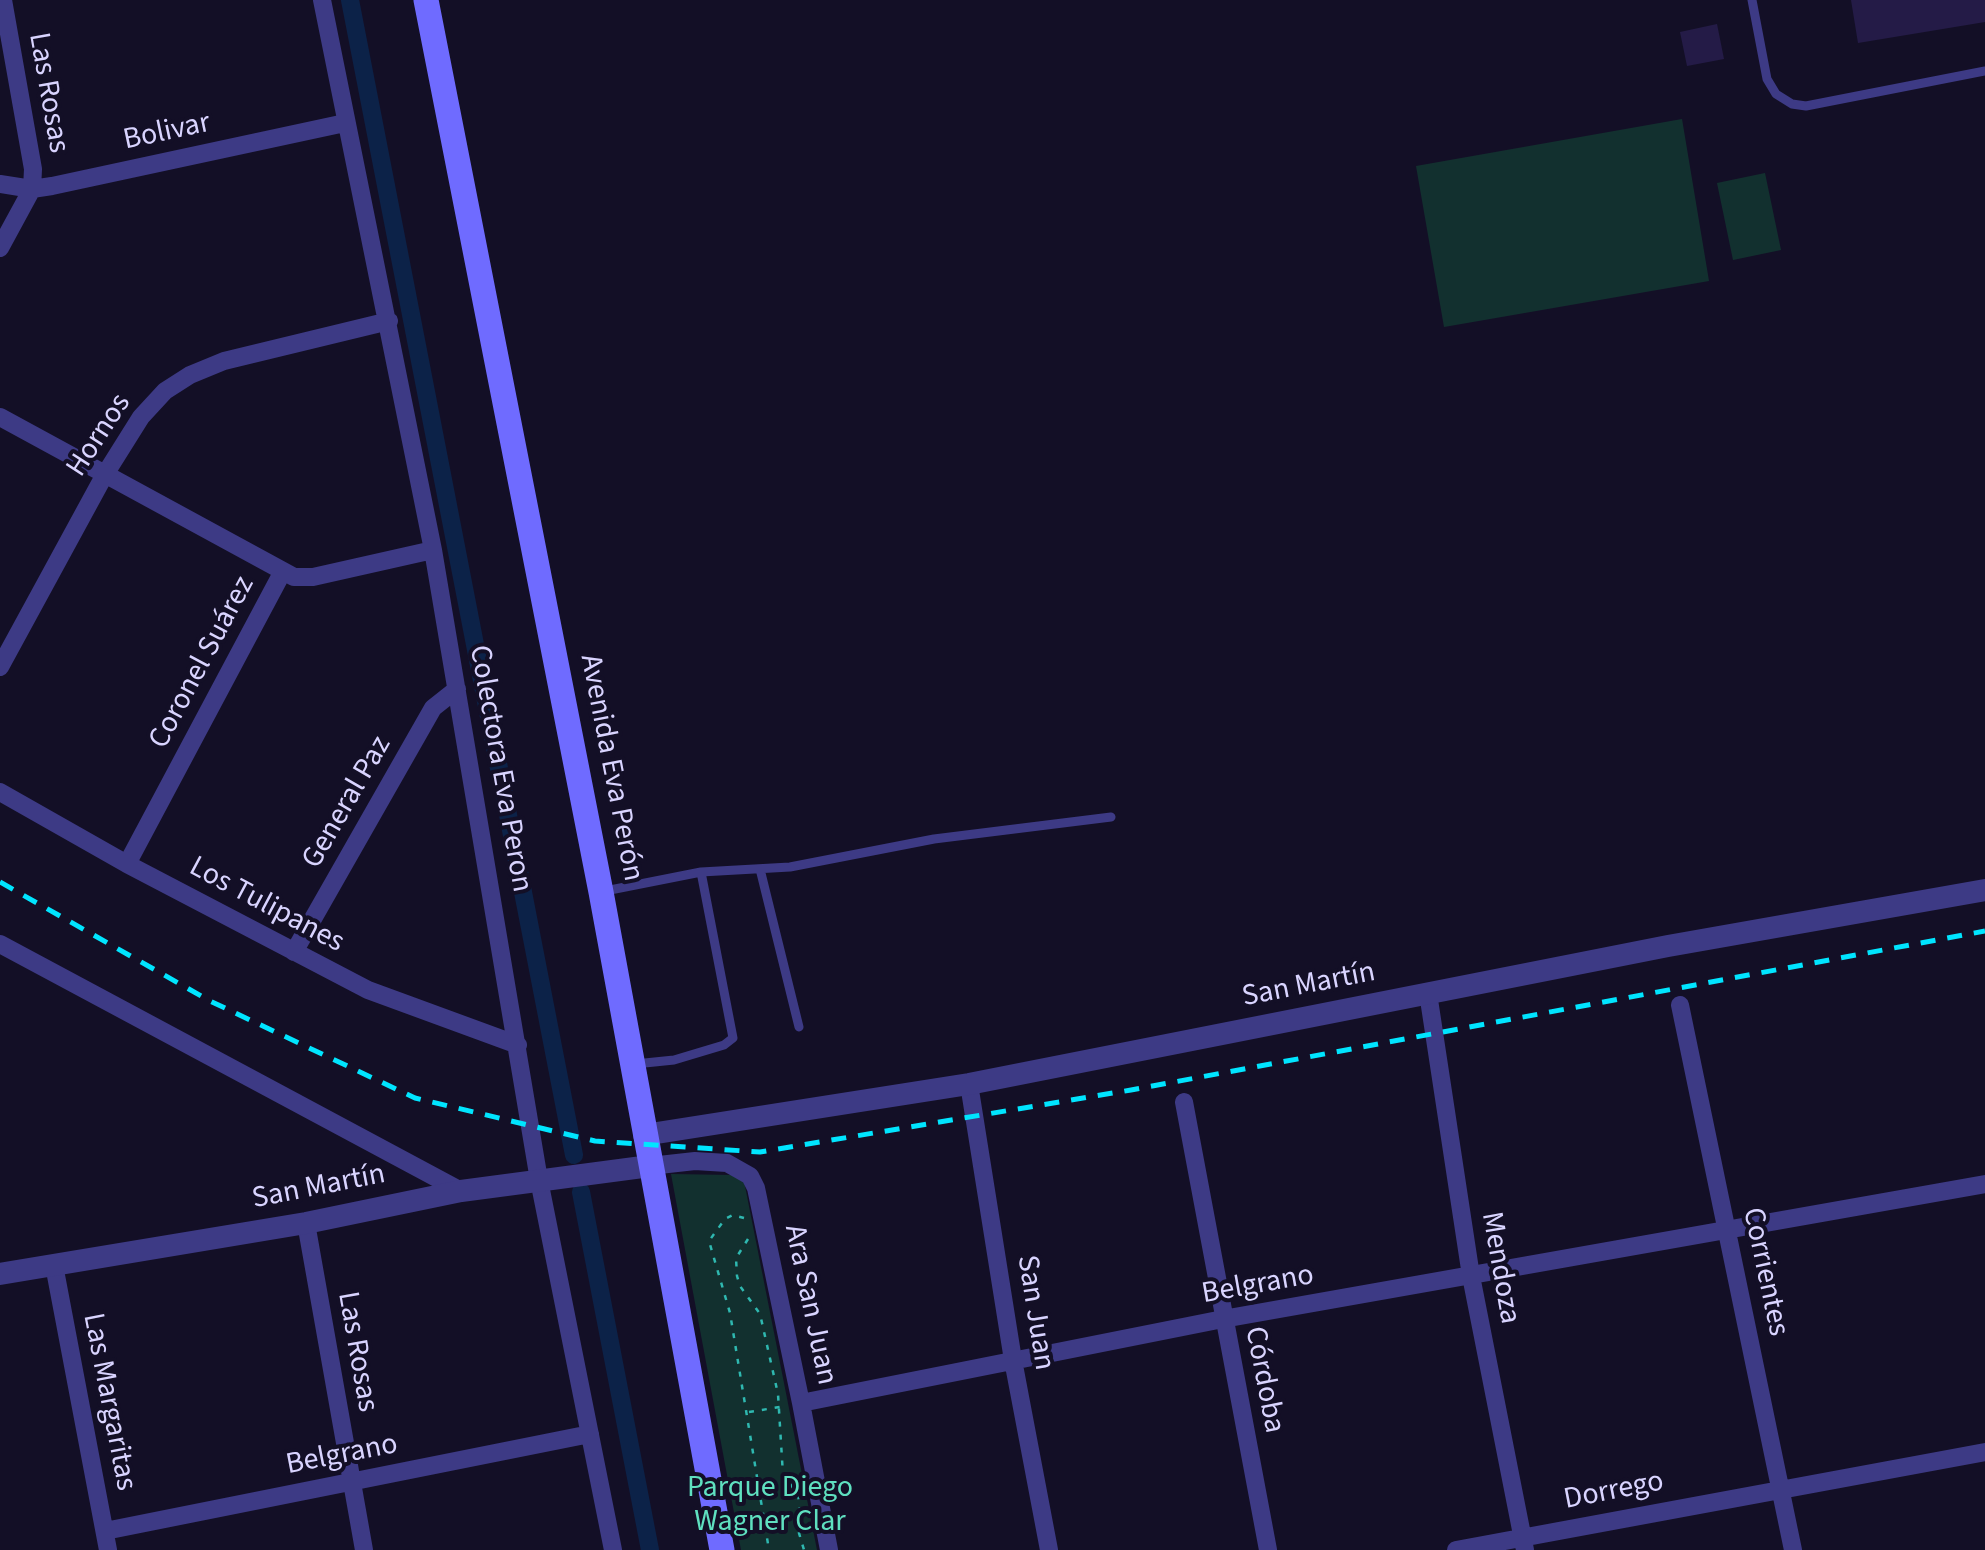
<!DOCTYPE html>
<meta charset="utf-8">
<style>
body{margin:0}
canvas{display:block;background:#130f26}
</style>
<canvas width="1985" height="1550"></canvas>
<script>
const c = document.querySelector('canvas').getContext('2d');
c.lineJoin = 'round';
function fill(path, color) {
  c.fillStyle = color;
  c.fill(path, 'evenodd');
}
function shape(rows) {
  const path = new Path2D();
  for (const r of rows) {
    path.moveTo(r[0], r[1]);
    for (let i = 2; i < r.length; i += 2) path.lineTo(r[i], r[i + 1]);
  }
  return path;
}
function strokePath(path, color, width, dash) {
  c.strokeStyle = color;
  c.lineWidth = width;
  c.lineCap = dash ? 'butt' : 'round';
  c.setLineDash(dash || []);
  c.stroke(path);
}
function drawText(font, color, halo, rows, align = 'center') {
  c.font = font + ' "Source Sans 3",sans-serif';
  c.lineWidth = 8;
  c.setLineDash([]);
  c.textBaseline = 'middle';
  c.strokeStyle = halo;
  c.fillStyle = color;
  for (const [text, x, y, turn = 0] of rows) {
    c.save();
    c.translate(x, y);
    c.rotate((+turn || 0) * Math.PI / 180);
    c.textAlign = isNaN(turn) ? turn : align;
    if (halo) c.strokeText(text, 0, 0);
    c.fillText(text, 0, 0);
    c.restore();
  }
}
const green = shape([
 [1682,119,1709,281,1444,327,1416,166],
 [1765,173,1781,250,1733,260,1717,183],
 [671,1174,731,1175,744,1181,817,1550,741,1550]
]);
const canal = shape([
 [350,0,574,1155],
 [581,1192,650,1550]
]);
const building = shape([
 [1851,0,1985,0,1985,22,1858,43],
 [1717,24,1724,59,1687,66,1680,32]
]);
const path = shape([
 [744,1218,733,1215,725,1219,709,1241,730,1313,769,1550],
 [748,1239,736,1258,737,1276,740,1286,760,1314,778,1394,783,1475,798,1494,800,1509,796,1523,804,1550],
 [749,1412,786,1406]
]);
const service = shape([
 [1752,0,1767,79,1776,94,1792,104,1806,106,1985,71],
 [760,869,799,1027],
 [605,891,701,872,790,867,934,839,1111,817],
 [635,1064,674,1060,724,1045,733,1038,701,872]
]);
const minor = shape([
 [322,0,433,550,539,1180,613,1550],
 [0,184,32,189,52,186,345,123],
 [0,248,32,189,33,169,3,0],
 [0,417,294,577,313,577,433,550],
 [0,667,104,476,141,417,165,391,190,375,224,361,389,321],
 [0,792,127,864,368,990,518,1045],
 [127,864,282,573],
 [0,944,461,1191],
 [294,952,433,708,457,689],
 [1428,993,1471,1276,1525,1550],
 [1680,1005,1793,1550],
 [969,1084,1013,1360,1049,1550],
 [1184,1102,1268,1550],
 [650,1166,695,1161,727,1163,750,1176,756,1188,801,1403,829,1550],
 [306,1223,364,1550],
 [54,1265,108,1550],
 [801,1403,1223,1319,1985,1184],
 [105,1531,590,1434],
 [1456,1550,1985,1452]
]);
const tertiary = shape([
 [644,1135,969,1084,1668,946,1985,890],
 [0,1274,306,1223,461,1191,650,1166]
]);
const secondary = shape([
 [426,0,601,892,722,1550]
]);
const rail = shape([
 [0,882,210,1001,415,1098,595,1141,760,1152,1131,1090,1985,931]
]);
const streetNames = [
 ["Las Rosas",47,93,80],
 ["Bolivar",167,133,-12],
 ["Hornos",100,436,-57],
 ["Coronel Suárez",203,663,-62],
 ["Avenida Eva Perón",610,768,79],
 ["Colectora Eva Peron",499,769,80],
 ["General Paz",348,803,-60],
 ["Los Tulipanes",266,906,28],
 ["San Martín",1309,986,-11],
 ["San Martín",319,1188,-11],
 ["Mendoza",1499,1268,80],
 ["Corrientes",1764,1272,78],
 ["Belgrano",1258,1286,-10],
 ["Ara San Juan",809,1305,78],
 ["San Juan",1034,1313,81],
 ["Las Rosas",356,1352,80],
 ["Córdoba",1263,1380,79],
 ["Las Margaritas",108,1402,79],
 ["Belgrano",342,1456,-11],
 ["Dorrego",1614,1492,-11]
];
const parkNames = [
 ["Parque Diego",770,1489],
 ["Wagner Clar",770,1523]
];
fill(green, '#12302f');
strokePath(canal, '#0c2248', 18);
fill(building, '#241b47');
strokePath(path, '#2fb8b0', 2.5, [5, 8]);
strokePath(service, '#3d3a85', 9);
strokePath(minor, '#3d3a85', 18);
strokePath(tertiary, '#3d3a85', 22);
strokePath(secondary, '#6f6bff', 25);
strokePath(rail, '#00e5ff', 5, [15, 12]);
drawText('30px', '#d9d4ff', '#130f26', streetNames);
drawText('30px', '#5fe0c0', '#130f26', parkNames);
</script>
